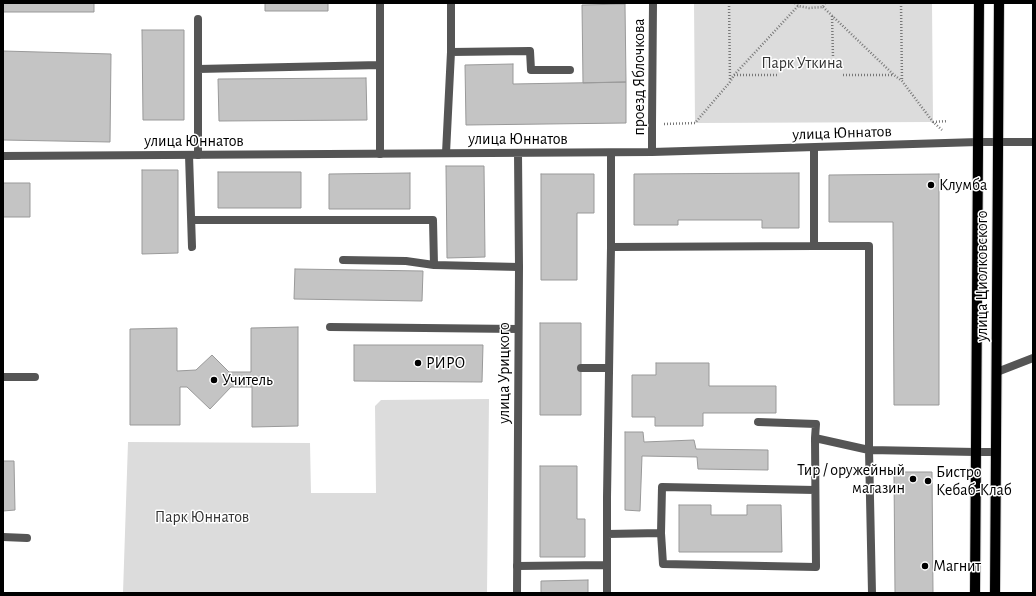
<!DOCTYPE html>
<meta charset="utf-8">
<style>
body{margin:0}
#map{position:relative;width:1036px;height:596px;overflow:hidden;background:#fff;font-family:"Alegreya Sans",sans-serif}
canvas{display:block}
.frame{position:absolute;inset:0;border:4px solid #000;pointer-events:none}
</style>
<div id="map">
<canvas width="1036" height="596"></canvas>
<div class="frame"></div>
</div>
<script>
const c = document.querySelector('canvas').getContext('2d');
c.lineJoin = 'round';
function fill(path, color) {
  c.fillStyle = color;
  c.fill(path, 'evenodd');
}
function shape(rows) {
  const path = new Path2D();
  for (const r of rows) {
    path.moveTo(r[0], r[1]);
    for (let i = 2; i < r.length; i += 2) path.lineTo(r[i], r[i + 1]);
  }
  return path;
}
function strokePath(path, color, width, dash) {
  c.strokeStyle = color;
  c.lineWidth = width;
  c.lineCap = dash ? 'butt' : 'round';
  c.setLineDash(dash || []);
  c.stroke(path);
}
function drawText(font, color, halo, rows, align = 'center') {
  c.font = font + ' "Alegreya Sans",sans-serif';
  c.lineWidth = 3;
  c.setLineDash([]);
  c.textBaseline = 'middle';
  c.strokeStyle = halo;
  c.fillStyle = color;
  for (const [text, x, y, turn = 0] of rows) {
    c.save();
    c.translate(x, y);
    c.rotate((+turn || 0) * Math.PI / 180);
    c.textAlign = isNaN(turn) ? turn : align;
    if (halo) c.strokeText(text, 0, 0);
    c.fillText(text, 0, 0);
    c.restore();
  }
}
const green = shape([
 [694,3,932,3,933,122,695,123],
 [489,399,487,593,123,593,128,442,310,443,311,493,376,493,375,406,381,400]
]);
const building = shape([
 [3,3,94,3,94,12,3,12,3,3],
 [265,3,328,3,328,11,265,11,265,3],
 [625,4,626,82,583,83,582,5,625,4],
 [142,30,184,30,184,120,143,120,142,30],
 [3,51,111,54,110,142,3,140,3,51],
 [513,64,513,84,626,82,626,123,466,125,465,65,513,64],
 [366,78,367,120,219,121,218,79,366,78],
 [446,166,484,166,485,257,447,258,446,166],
 [142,170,178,170,178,253,142,254,142,170],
 [218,172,301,172,301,208,218,208,218,172],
 [410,173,410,209,329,209,329,174,410,173],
 [799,173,799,228,762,228,762,220,678,220,678,225,634,225,634,174,799,173],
 [541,174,594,174,594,213,577,213,577,280,541,280,541,174],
 [939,174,939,405,894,405,893,222,829,222,829,175,939,174],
 [3,183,30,183,30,217,3,217,3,183],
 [295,269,423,271,422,301,294,299,295,269],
 [540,323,581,323,581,415,540,415,540,323],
 [298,327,298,426,252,427,252,387,231,387,210,409,187,387,180,387,180,425,130,425,130,329,177,328,177,371,196,370,212,355,229,372,251,372,251,328,298,327],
 [354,345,483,345,482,382,354,381,354,345],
 [656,363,709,363,709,386,776,386,776,413,703,413,703,426,655,426,655,417,632,417,632,375,656,375,656,363],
 [625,432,643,432,644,442,694,440,696,449,768,450,768,470,698,469,697,457,642,456,640,511,625,510,625,432],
 [3,461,14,461,15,510,3,511,3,461],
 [540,466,577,466,577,519,585,519,585,557,540,557,540,466],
 [894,472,932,472,933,593,895,593,894,472],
 [679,505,711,505,711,515,747,515,747,505,781,505,782,552,679,552,679,505],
 [588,580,588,593,541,593,541,581,588,580]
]);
const path = shape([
 [729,3,730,80],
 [795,3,798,6,809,8,823,7,825,3],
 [901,3,902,81],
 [823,7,894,75,902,81,933,122,942,130],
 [832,16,833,57],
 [734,75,779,75],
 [843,75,894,75],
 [933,122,948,121],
 [664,124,695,123,730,82,734,75,798,6]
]);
const service = shape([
 [451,52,451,3],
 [198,69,380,65],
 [814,148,814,246,869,246,869,450,872,593],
 [446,153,451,52,530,51,531,70,570,70],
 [380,154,380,3],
 [189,155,192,247],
 [198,155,198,19],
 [192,220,433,220,434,265,519,267],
 [611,247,814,246],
 [343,260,406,261,434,265],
 [330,327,518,329],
 [581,368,609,368],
 [997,372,1033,358],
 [3,377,35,377],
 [758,422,816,424,815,438],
 [661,533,662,487,815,490],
 [607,534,661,533,663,564,816,567,815,438,869,450,976,452],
 [3,537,27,538],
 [517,566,607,565],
 [607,593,607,497,611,247,611,153]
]);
const minor = shape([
 [652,152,652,124,653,3],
 [3,156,652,152,978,142,1033,142],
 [517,593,519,267,518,153]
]);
const tertiary = shape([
 [976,452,996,452]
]);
const primary = shape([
 [975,593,979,3],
 [995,593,999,3]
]);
const markers = [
 [931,185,4,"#000"],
 [418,363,4,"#000"],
 [214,380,4,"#000"],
 [913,479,4,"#000"],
 [928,481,4,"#000"],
 [925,566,4,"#000"]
];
const parkNames = [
 ["Парк Уткина",802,63],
 ["Парк Юннатов",202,517]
];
const streetNames = [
 ["проезд Яблочкова",639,77,-90],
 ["улица Юннатов",842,133,-2],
 ["улица Юннатов",518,139],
 ["улица Юннатов",194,141],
 ["улица Циолковского",982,276,-90],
 ["улица Урицкого",504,373,-90]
];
const poiNames = [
 ["Клумба",939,185],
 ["РИРО",426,363],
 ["Учитель",222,380],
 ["Тир / оружейный",905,470,"right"],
 ["магазин",905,488,"right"],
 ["Бистро",936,472],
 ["Кебаб-Клаб",936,490],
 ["Магнит",933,566]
];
fill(green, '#dcdcdc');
fill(building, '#c4c4c4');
strokePath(building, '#999', 1);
strokePath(primary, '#dbdbdb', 12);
strokePath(path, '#777', 2.5, [1, 2]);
strokePath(service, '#555', 8);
strokePath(minor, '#555', 8);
strokePath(tertiary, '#555', 8);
strokePath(primary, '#000', 10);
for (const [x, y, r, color] of markers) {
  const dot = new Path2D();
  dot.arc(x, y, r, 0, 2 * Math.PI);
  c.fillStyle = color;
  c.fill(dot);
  strokePath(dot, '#fff', 1.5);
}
drawText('16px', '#333', '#fff', parkNames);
drawText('16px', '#000', '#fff', streetNames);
drawText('16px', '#000', '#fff', poiNames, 'left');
</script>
